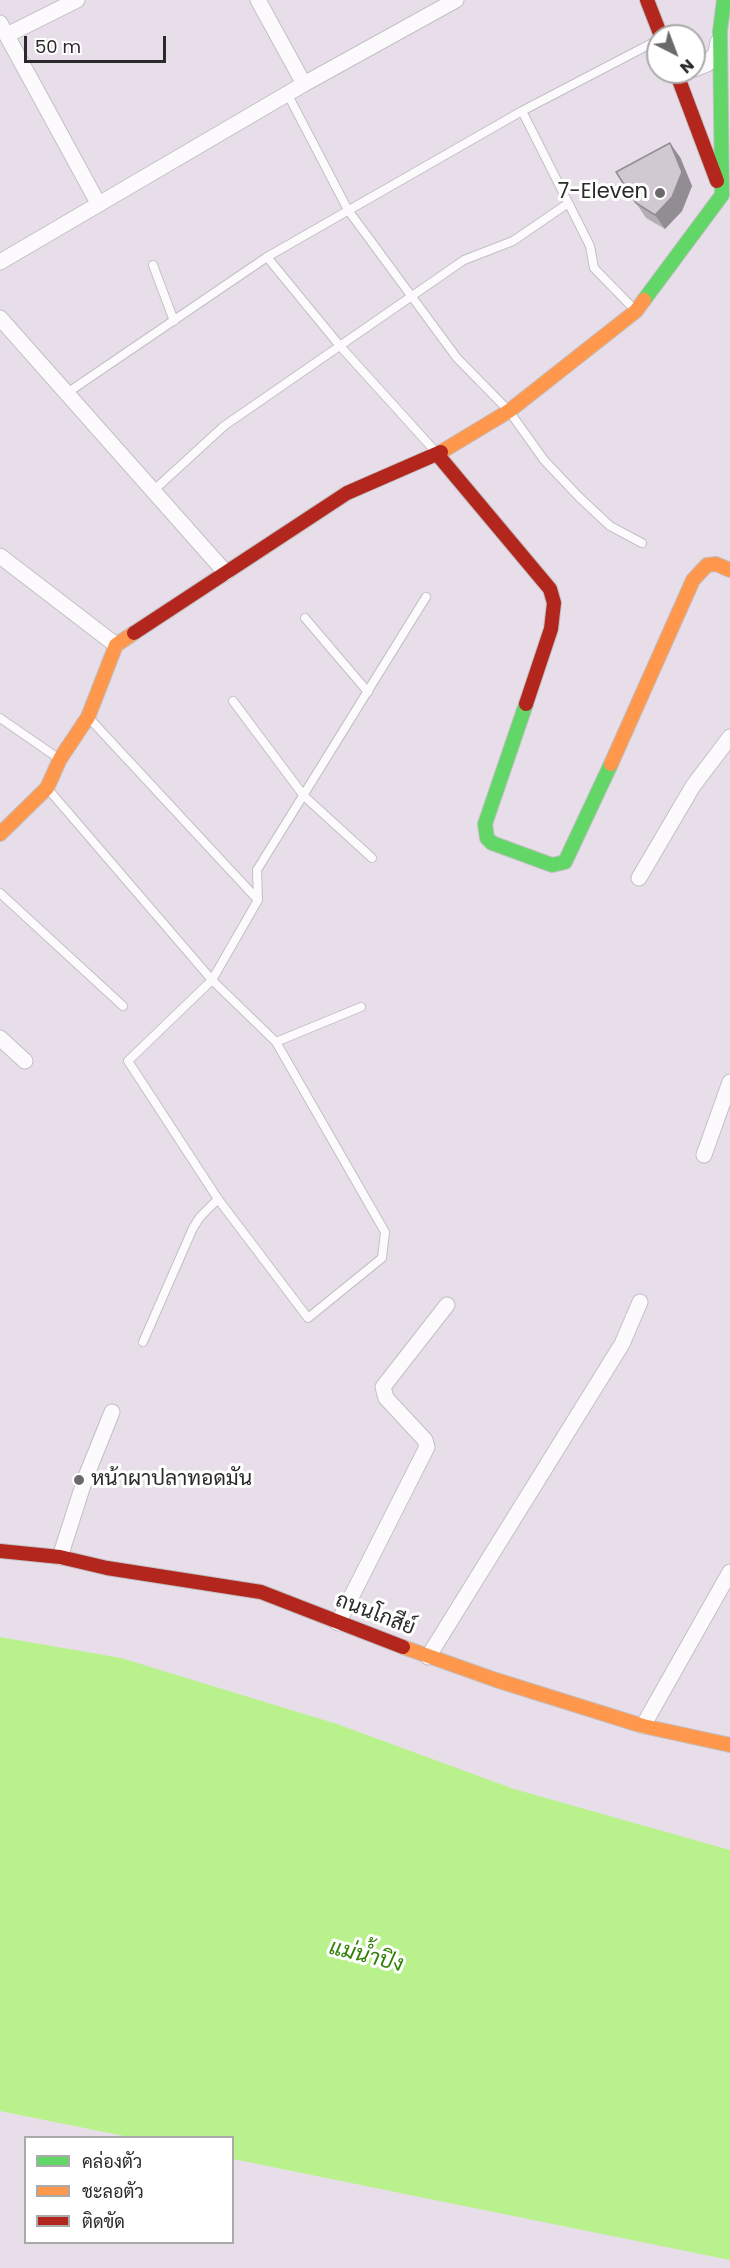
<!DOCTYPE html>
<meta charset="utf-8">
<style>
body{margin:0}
#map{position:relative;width:730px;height:2268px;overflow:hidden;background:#e8deea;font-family:Poppins,Sarabun,sans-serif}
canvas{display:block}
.legend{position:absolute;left:24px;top:2136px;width:210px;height:108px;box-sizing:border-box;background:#fff;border:2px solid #aaa;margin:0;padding:8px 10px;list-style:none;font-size:18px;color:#2a2a2a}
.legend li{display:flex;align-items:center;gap:12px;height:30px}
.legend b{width:30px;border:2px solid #aaa}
.north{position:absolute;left:646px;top:24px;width:60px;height:60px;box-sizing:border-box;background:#fff;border:2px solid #aaa;border-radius:50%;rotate:138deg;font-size:16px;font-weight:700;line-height:24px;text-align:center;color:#2a2a2a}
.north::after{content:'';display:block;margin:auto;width:21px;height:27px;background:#6c696d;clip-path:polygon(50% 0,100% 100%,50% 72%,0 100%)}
.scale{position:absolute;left:24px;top:36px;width:142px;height:27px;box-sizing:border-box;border:3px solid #2a2a2a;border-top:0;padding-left:8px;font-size:18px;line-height:21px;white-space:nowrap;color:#2a2a2a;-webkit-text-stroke:4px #fff;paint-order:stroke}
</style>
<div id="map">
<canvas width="730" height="2268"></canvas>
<ul class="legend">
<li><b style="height:8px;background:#63d668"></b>คล่องตัว</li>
<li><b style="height:8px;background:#ff974d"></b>ชะลอตัว</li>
<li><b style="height:8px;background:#b3261e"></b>ติดขัด</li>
</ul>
<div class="north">N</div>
<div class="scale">50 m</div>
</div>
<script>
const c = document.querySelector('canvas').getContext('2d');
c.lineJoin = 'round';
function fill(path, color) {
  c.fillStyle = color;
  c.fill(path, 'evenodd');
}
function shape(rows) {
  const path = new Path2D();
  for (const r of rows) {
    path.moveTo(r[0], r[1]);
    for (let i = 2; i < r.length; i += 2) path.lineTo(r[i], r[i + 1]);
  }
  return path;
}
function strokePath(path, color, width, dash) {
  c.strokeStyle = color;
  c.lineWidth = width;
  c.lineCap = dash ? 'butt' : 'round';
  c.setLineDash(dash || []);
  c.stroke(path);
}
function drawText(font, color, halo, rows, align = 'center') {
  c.font = font + ' Poppins,Sarabun,sans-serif';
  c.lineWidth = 6;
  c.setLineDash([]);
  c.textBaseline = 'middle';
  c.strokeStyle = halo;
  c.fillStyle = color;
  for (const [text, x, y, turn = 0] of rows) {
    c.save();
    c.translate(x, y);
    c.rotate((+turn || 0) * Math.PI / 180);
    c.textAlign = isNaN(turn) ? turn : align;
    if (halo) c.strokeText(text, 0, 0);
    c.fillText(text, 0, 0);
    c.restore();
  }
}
const water = shape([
 [0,1637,121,1658,337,1724,514,1789,730,1850,730,2260,233,2159,232,2138,129,2137,0,2111]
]);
const lane = shape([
 [288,95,348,210,457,358,509,411,544,460,579,497,610,526,642,543],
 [522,111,590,246,594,268,635,310],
 [267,257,340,346,435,451],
 [153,265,174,321],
 [67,393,267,257,522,111,658,40],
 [153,491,224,426,464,260,513,241,567,204],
 [305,618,368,692],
 [233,701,304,796,372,858],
 [0,718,58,758],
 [48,789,212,980,276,1042,385,1232,382,1258,308,1318,218,1199,128,1061,212,980,258,900,89,718],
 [0,893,123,1006],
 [258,900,257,870,426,597],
 [276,1042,361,1007],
 [143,1342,193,1228,200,1217,218,1199]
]);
const street = shape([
 [258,0,304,84],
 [0,23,98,203],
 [7,35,77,0],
 [694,69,707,64,716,53,718,42],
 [0,262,304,84,456,0],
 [0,318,226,573],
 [0,556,116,645],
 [639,878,693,786,730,737],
 [0,1038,25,1061],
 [704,1155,730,1082],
 [60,1557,85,1479,112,1412],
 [338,1623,427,1447,425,1440,386,1398,383,1387,447,1305],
 [428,1657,622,1344,640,1302],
 [643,1726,730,1572]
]);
const fast = shape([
 [644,300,722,195,720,31,724,0],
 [526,704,485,824,487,838,492,843,552,865,565,862,611,764]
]);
const slow = shape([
 [441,452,509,411,636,311,644,300],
 [611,764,693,580,707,565,716,564,730,570],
 [0,834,47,788,60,759,88,717,116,645,134,633],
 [403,1647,496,1680,643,1726,730,1745]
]);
const jam = shape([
 [647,0,661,36],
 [676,72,717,181],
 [437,454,550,589,554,603,551,629,526,704],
 [134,633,347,493,441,452],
 [0,1551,60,1557,107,1568,261,1592,403,1647]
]);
const wall = shape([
 [680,157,692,186,682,211,665,229,646,218,636,203]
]);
const shadedWall = shape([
 [670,143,680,157,692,186,682,211,665,229,655,215]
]);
const building = shape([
 [670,143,682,172,672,197,655,215,636,203,616,172,670,143]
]);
const markers = [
 [660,193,6,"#6c696d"],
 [79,1480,6,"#6c696d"]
];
const poiNames = [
 ["7-Eleven",648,193],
 ["หน้าผาปลาทอดมัน",91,1480,"left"]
];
const streetNames = [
 ["ถนนโกสีย์",375,1615,21]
];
const waterNames = [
 ["แม่น้ำปิง",366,1957,14]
];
fill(water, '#b9f28c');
strokePath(lane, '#c1c0c3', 10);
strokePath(street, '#c1c0c3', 17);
strokePath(fast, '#c1c0c3', 16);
strokePath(slow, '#c1c0c3', 16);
strokePath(jam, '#c1c0c3', 16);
strokePath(lane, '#fcfafc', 8);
strokePath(street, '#fcfafc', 15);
strokePath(fast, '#63d668', 14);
strokePath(slow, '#ff974d', 14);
strokePath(jam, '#b3261e', 14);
fill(wall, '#b3adb4');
fill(shadedWall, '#928d92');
fill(building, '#d0c9d1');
strokePath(building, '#928d92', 1.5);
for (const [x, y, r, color] of markers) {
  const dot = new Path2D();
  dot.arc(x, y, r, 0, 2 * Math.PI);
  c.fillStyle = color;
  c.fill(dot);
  strokePath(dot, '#fff', 2);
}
drawText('21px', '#2a2a2a', '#fff', poiNames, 'right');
drawText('21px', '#2a2a2a', '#fff', streetNames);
drawText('italic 22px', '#318205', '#fff', waterNames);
</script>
